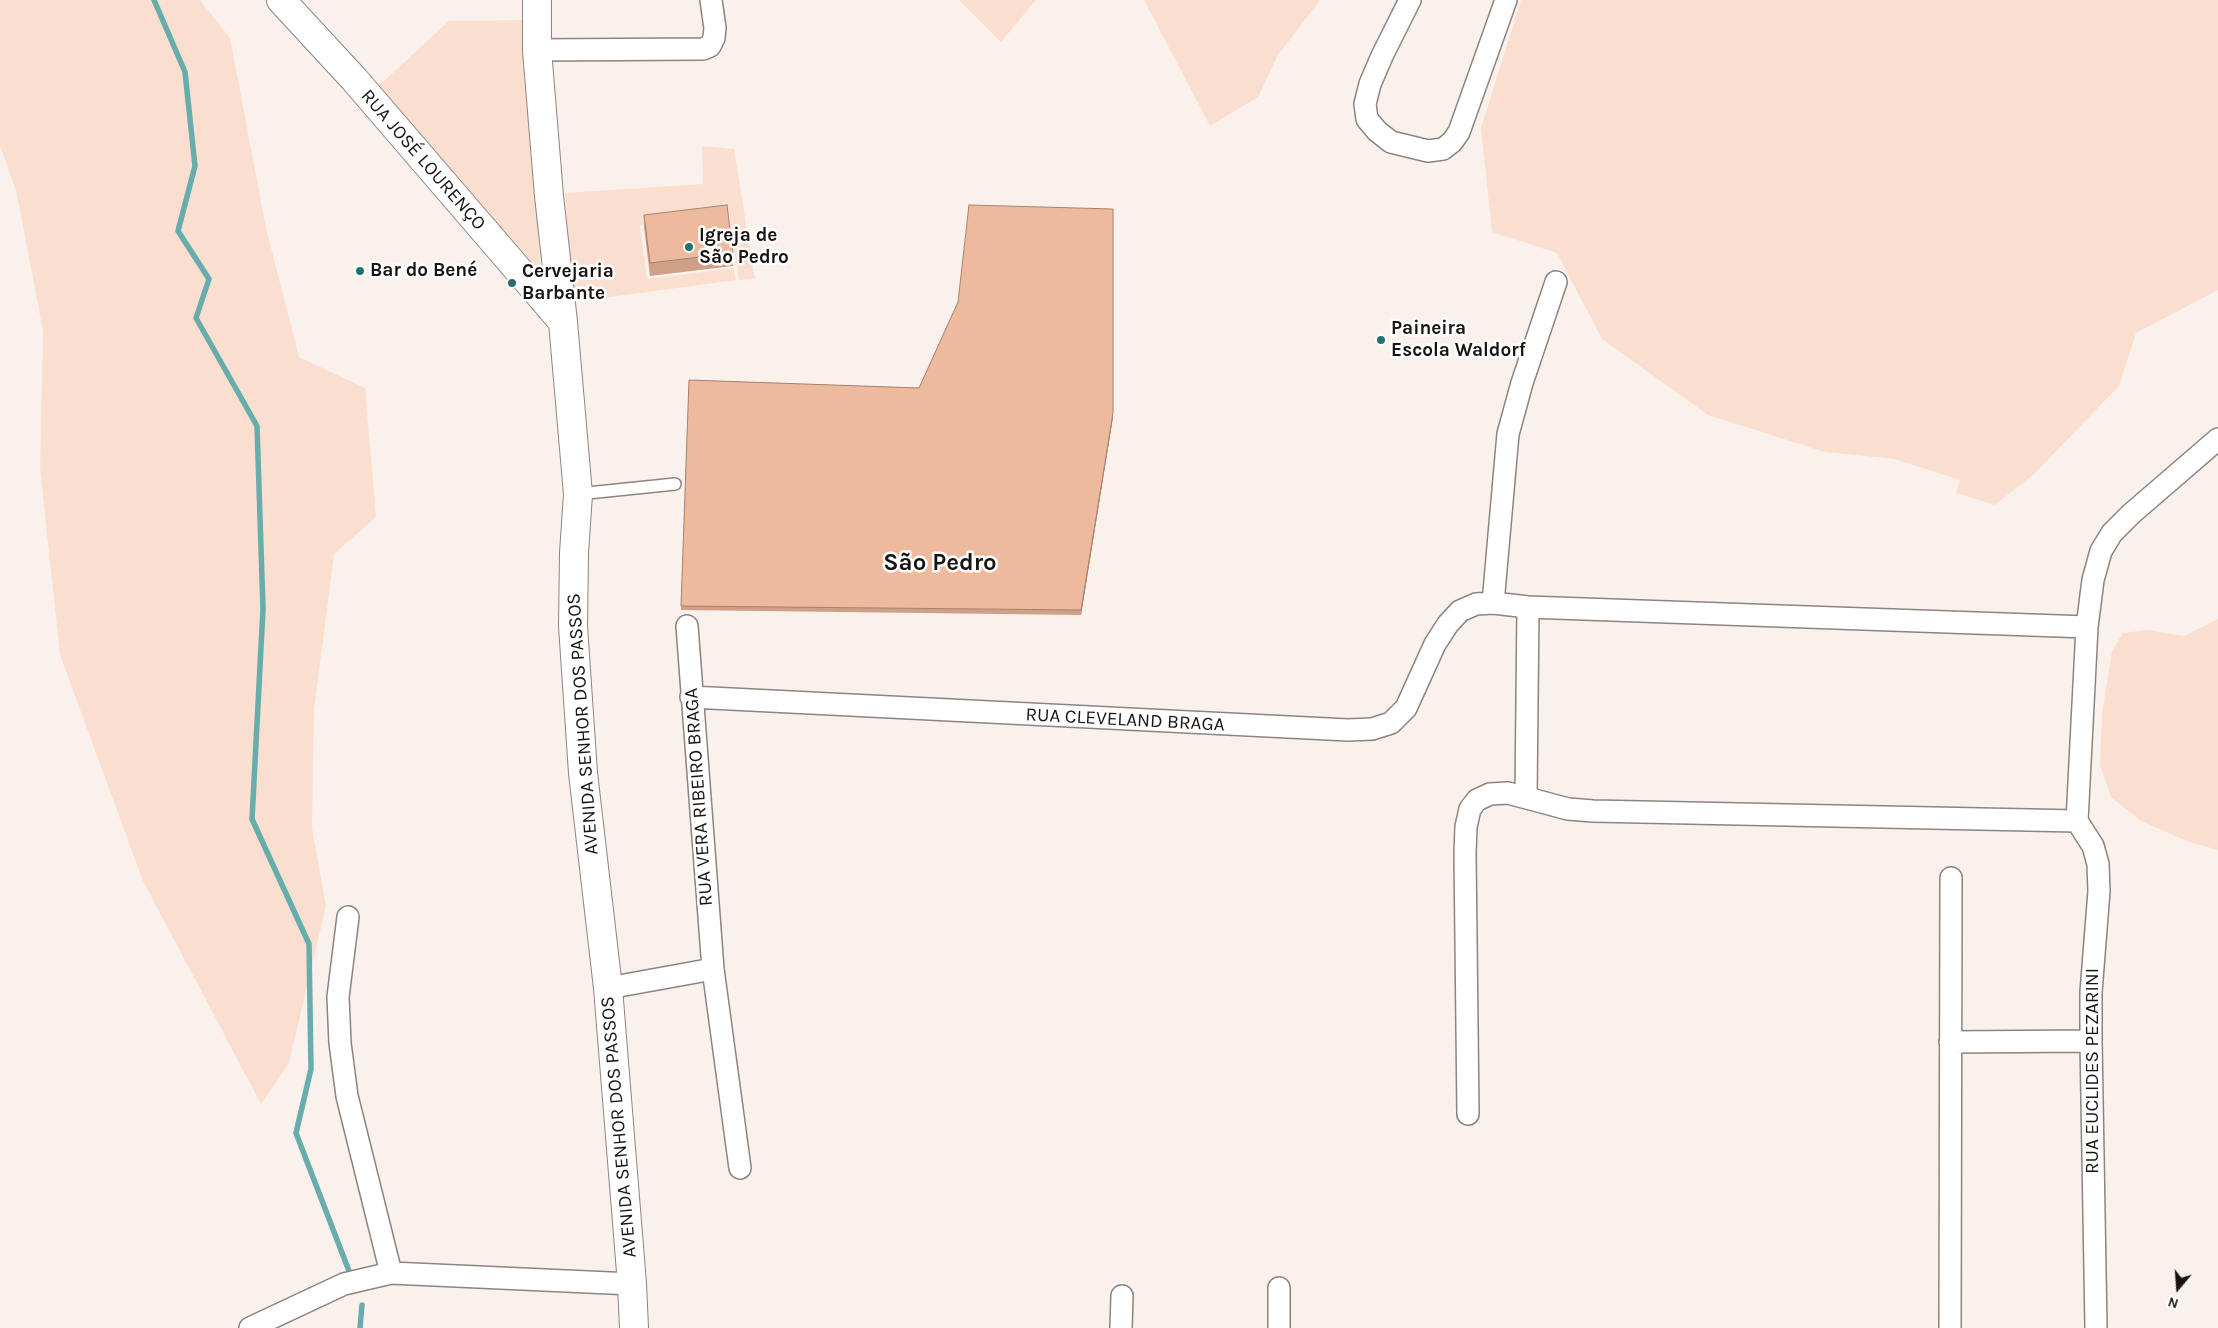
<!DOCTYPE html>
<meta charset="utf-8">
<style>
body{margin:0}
#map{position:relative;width:2218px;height:1328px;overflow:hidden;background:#faf1ec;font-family:Karla,sans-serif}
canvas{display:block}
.north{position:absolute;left:2153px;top:1263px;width:50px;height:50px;-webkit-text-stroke:4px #fff;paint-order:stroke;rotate:198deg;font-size:14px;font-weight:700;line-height:20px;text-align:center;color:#171412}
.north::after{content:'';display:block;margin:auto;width:18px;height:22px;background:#171412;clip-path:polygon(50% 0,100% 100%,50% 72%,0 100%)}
</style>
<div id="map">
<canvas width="2218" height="1328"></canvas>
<div class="north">N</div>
</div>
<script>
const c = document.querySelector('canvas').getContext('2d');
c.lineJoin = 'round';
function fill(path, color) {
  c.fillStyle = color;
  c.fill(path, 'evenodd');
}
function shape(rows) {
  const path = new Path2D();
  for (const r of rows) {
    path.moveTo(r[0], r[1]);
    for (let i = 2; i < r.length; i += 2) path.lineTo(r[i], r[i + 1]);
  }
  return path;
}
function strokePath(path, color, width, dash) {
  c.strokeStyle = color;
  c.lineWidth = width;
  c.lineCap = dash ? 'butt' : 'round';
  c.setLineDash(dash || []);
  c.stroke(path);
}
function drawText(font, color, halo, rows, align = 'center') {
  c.font = font + ' Karla,sans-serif';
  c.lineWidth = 5;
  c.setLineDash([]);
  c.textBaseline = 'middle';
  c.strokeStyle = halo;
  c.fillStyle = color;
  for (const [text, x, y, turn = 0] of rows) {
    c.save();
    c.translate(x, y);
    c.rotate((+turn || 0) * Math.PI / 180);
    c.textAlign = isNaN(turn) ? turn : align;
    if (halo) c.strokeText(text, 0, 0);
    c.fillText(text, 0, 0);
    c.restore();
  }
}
const green = shape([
 [0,0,200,0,230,38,266,228,299,357,365,388,376,517,334,554,314,710,312,828,326,906,289,1063,261,1104,143,881,60,655,40,468,43,331,16,190,0,146],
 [959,0,1036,0,1001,42],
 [1144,0,1320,0,1278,55,1258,97,1210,126],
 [1521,0,2218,0,2218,290,2136,333,2119,386,2034,474,1995,505,1956,493,1960,480,1895,459,1825,452,1708,415,1602,339,1557,253,1492,232,1481,128],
 [524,20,528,54,541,281,373,91,449,21],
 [702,146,734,149,755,279,739,280,729,212,640,225,647,279,733,268,736,280,573,302,565,193,703,184],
 [2218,619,2218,850,2189,842,2141,821,2111,797,2100,765,2102,714,2112,651,2123,633,2147,630,2184,636]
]);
const stream = shape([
 [154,0,185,72,195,166,178,231,209,279,196,318,257,426,263,609,252,819,309,944,311,1069,296,1133,349,1271],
 [360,1328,362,1305]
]);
const lane = shape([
 [578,494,675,484]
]);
const street = shape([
 [1410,0,1382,56,1370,84,1365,104,1367,119,1377,131,1391,142,1428,151,1443,149,1452,142,1459,132,1506,0],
 [537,50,703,49,710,46,714,38,715,28,711,0],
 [1493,603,1508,434,1522,383,1556,282],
 [687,626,713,969,740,1168],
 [691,697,1348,730,1372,729,1391,723,1406,708,1435,644,1448,624,1460,611,1476,604,1493,603,1528,607,2087,627],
 [1526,797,1528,607],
 [2077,821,2093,846,2098,864,2099,891,2091,992,2091,1041,2096,1328],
 [2077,821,2087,627,2093,580,2101,551,2112,533,2131,514,2218,439],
 [348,917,338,997,340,1043,347,1096,391,1273],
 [608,988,713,969],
 [1950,1042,2091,1041],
 [1468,1114,1465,853,1466,827,1470,809,1477,800,1490,794,1508,793,1568,809,1593,811,2077,821],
 [250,1328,344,1284,391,1273,632,1284],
 [1121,1328,1122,1296],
 [1279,1328,1279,1288],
 [1950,1328,1951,878]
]);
const secondary = shape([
 [281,0,354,79,563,322],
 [537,0,537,50,549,196,563,322,578,494,574,553,573,626,583,773,608,988,632,1284,634,1328]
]);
const wall = shape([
 [1113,209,1113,417,1081,615,681,610,689,380,919,388,958,302],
 [644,215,733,253,733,266,650,276,644,227]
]);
const shadedWall = shape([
 [1113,413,1113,417,1081,615,1081,610]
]);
const building = shape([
 [727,205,733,253,650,263,644,215,727,205],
 [969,205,1113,209,1113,413,1081,610,681,606,689,380,919,388,958,302,969,205]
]);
const markers = [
 [689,247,5,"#267170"],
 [360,271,5,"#267170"],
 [512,283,5,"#267170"],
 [1381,340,5,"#267170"]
];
const streetNames = [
 ["RUA JOSÉ LOURENÇO",423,160,49],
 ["RUA CLEVELAND BRAGA",1125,720,3],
 ["AVENIDA SENHOR DOS PASSOS",583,724,-94],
 ["RUA VERA RIBEIRO BRAGA",699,797,-94],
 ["RUA EUCLIDES PEZARINI",2093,1071,-90],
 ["AVENIDA SENHOR DOS PASSOS",619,1127,-95]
];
const poiNames = [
 ["Igreja de",699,236],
 ["São Pedro",699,258],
 ["Bar do Bené",370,271],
 ["Cervejaria",522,272],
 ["Barbante",522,294],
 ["Paineira",1391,329],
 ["Escola Waldorf",1391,351]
];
const districtNames = [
 ["São Pedro",940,563]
];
fill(green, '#fadfd0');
strokePath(stream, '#66adac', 5.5);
strokePath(lane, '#8d847f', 14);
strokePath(street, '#8d847f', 24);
strokePath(secondary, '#8d847f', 30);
strokePath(lane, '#fff', 11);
strokePath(street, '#fff', 21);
strokePath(secondary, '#fff', 28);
fill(wall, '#cda087');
fill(shadedWall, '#a7826e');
fill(building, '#eeba9d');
strokePath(building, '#a7826e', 1);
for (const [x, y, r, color] of markers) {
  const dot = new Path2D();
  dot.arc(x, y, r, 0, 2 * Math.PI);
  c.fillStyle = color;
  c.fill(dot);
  strokePath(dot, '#fff', 2);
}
drawText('19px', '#171412', '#fff', streetNames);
drawText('bold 19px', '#171412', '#fff', poiNames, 'left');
drawText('bold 24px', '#171412', '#fff', districtNames);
</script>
